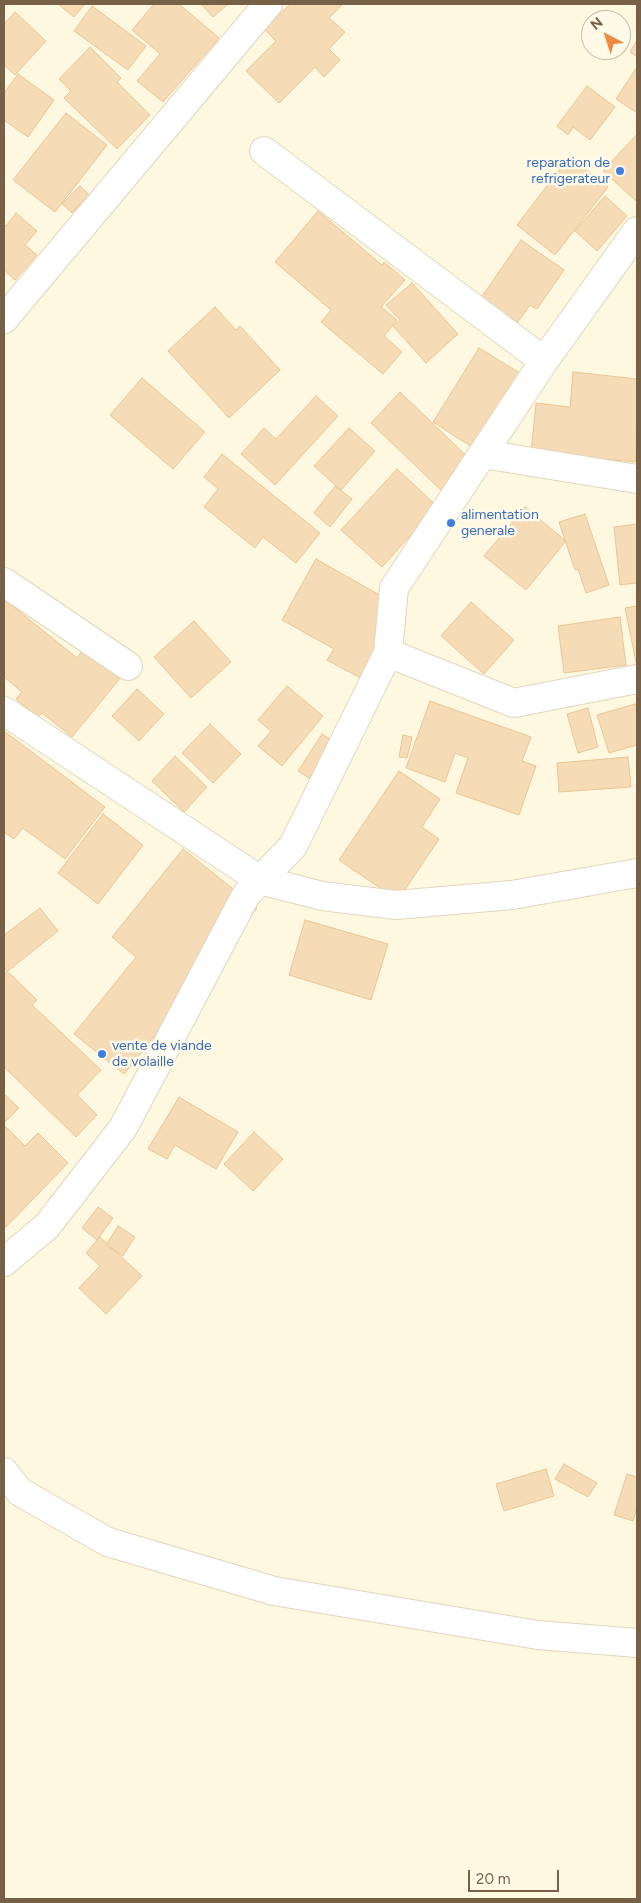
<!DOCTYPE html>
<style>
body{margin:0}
#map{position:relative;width:641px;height:1903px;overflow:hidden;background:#fef8e0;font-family:Figtree,sans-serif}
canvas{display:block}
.frame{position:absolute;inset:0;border:5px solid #766046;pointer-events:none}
.north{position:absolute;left:581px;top:10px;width:50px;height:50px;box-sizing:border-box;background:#fffae8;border:1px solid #c8bca7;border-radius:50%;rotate:320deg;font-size:14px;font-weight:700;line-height:20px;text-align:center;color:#766046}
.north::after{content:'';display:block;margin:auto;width:18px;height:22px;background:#f0883d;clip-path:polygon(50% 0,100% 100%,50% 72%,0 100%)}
.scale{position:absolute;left:468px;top:1870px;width:91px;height:22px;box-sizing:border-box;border:2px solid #766046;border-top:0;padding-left:6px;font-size:15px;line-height:18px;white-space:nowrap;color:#766046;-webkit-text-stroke:4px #fffae8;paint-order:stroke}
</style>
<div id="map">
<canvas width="641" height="1903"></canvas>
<div class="frame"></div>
<div class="north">N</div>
<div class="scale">20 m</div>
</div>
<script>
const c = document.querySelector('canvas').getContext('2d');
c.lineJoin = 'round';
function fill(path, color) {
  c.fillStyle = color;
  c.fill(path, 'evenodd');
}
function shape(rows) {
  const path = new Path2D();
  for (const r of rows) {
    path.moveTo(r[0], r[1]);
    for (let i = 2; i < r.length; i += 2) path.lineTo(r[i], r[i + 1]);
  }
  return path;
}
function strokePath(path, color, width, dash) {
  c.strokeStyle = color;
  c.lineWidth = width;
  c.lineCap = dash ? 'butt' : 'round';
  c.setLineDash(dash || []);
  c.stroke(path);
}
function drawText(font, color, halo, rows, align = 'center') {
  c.font = font + ' Figtree,sans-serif';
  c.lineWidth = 5;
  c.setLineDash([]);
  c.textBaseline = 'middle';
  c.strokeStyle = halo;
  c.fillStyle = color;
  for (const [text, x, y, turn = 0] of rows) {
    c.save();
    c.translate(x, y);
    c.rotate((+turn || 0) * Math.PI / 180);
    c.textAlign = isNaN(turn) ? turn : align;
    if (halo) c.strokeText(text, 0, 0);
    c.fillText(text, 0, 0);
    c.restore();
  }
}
const building = shape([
 [58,4,85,4,74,17,58,4],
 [154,4,179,4,219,38,163,102,137,81,160,54,132,30,154,4],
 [201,4,228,4,213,17,201,4],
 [290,4,343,4,329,18,345,32,329,49,340,60,324,77,315,67,279,103,246,71,276,41,264,29,290,4],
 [92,6,146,46,128,70,74,31,92,6],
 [15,12,46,41,15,75,4,65,4,24,15,12],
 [637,40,637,57,630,52,637,40],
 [90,47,121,78,117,82,150,115,117,149,64,98,71,91,59,79,90,47],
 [637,67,637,113,616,99,637,67],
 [18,74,54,100,28,137,4,120,4,93,18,74],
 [587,86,615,107,590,140,573,127,568,135,557,126,587,86],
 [66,113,107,145,55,212,13,180,66,113],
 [637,134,637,200,636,201,603,171,637,134],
 [569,157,608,187,555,255,517,225,569,157],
 [80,186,89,195,72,213,62,204,80,186],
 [605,196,627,216,597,251,575,231,605,196],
 [318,211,382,265,384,262,405,280,381,307,397,320,384,336,402,352,383,374,321,322,331,310,275,262,318,211],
 [16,213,37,231,25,245,37,255,15,280,4,270,4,224,6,226,16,213],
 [521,240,564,270,537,309,530,305,512,330,476,305,521,240],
 [412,283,458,334,426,363,393,326,400,320,386,305,412,283],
 [215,307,236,330,240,326,280,370,229,418,168,351,215,307],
 [479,348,523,375,475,449,433,422,479,348],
 [573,372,637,379,636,462,531,453,536,403,570,407,573,372],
 [142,378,205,432,173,469,110,415,142,378],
 [400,392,475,464,446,495,371,423,400,392],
 [316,396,338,416,275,485,241,454,264,428,276,439,316,396],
 [349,428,375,451,341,490,314,466,349,428],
 [222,454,320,533,296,563,263,537,255,548,204,507,218,489,204,477,222,454],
 [397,469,437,506,382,567,341,530,397,469],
 [335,486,352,499,330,527,314,513,335,486],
 [525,507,566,541,526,590,484,556,525,507],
 [585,514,609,585,586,593,578,569,575,570,559,522,585,514],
 [637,524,637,583,620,585,614,527,637,524],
 [316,559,406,610,366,681,327,660,334,649,282,620,316,559],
 [4,599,77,658,85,647,121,677,72,737,42,713,38,717,16,699,22,692,4,677,4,599],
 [471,602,514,640,484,674,441,636,471,602],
 [637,606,637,667,625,608,637,606],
 [620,617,626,665,564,673,558,626,620,617],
 [194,621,231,662,191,698,154,657,194,621],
 [287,686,323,716,282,766,258,746,271,731,258,720,287,686],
 [137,689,164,714,139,741,112,716,137,689],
 [430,701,531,737,522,761,536,766,519,815,456,793,468,758,455,753,445,782,406,768,430,701],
 [635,704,637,711,637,745,609,753,597,715,635,704],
 [588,708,598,747,578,753,567,714,588,708],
 [210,724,241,754,213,783,182,753,210,724],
 [4,731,105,807,65,859,23,828,14,839,4,832,4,731],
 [322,734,336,743,312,780,298,771,322,734],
 [403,735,412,737,407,758,399,757,403,735],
 [175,756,207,787,184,812,152,781,175,756],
 [628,757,631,787,559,792,557,763,628,757],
 [399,771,440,799,422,827,439,839,398,900,339,860,399,771],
 [103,814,143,845,98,904,58,873,103,814],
 [183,849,257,908,124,1074,74,1034,136,957,112,937,183,849],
 [40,908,58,931,4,974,4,935,40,908],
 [305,920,388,944,371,1000,289,975,305,920],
 [4,968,37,1000,32,1005,101,1070,77,1095,97,1115,76,1137,4,1067,4,968],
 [4,1094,19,1108,4,1123,4,1094],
 [179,1097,238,1132,216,1169,175,1145,167,1159,148,1149,179,1097],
 [4,1125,25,1146,38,1133,68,1163,6,1227,4,1226,4,1125],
 [254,1132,283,1159,253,1191,224,1164,254,1132],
 [98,1207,113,1218,97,1240,82,1228,98,1207],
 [118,1226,135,1237,123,1256,106,1245,118,1226],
 [100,1237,142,1276,106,1314,79,1288,100,1266,86,1253,100,1237],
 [564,1464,597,1483,588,1497,555,1479,564,1464],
 [546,1469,554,1496,504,1511,496,1484,546,1469],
 [627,1474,637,1477,637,1507,633,1521,614,1515,627,1474]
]);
const minor = shape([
 [264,151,544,361],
 [4,319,268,4],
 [483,454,637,479],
 [4,582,128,666],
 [388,653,514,703,637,679],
 [4,711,260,880,322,896,396,905,512,895,637,873],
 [4,1472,20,1492,108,1542,274,1591,538,1635,637,1643]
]);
const tertiary = shape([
 [4,1262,47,1226,123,1128,246,895,293,846,388,653,394,588,544,361,637,231]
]);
const markers = [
 [620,171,5,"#3f7fe0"],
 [451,523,5,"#3f7fe0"],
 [102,1054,5,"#3f7fe0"]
];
const shopNames = [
 ["reparation de",610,163,"right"],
 ["refrigerateur",610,179,"right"],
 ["alimentation",461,515],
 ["generale",461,531],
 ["vente de viande",112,1046],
 ["de volaille",112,1062]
];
fill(building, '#f5dbb6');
strokePath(building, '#e9c595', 1);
strokePath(minor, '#e2d5bc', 30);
strokePath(tertiary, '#e2d5bc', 30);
strokePath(minor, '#fff', 28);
strokePath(tertiary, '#fff', 28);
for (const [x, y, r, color] of markers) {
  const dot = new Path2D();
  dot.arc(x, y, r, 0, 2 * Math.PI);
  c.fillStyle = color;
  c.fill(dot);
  strokePath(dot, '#fffae8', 2);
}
drawText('14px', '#366cbe', '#fffae8', shopNames, 'left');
</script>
